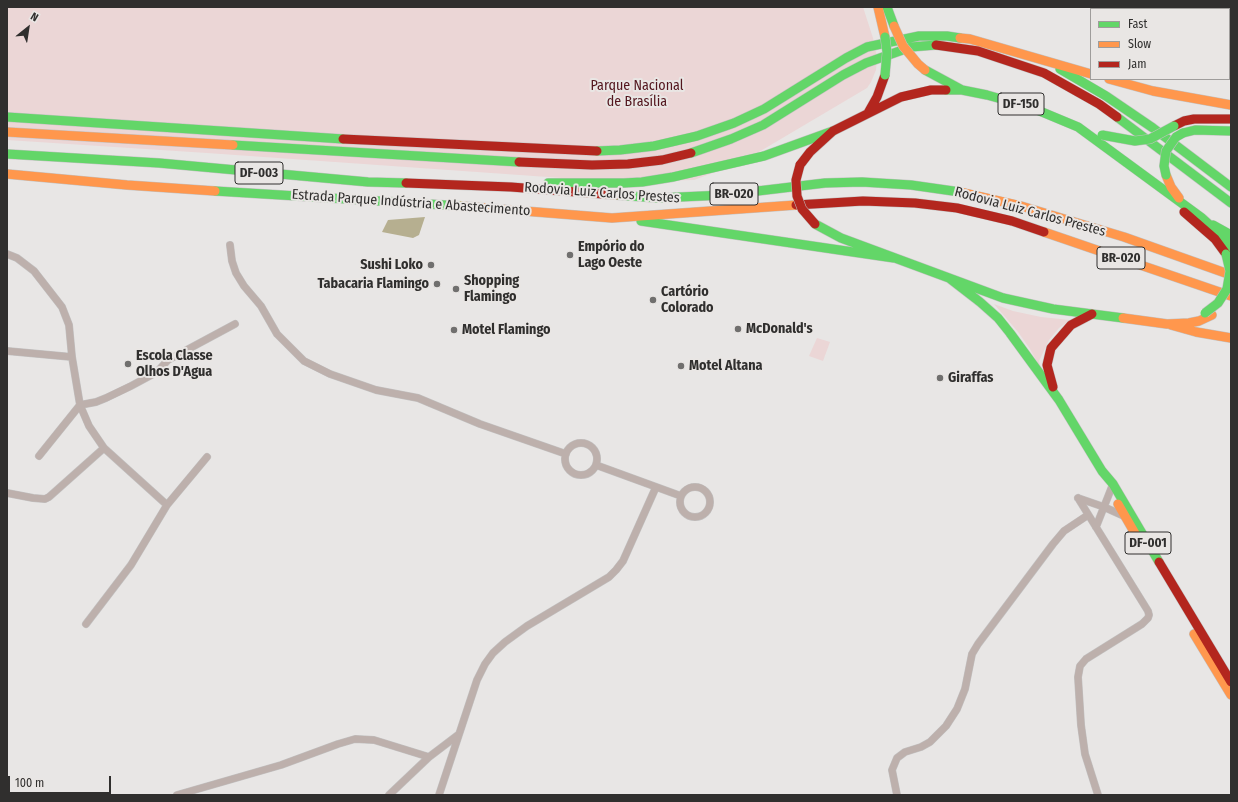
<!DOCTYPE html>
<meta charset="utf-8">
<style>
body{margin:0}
#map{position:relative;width:1238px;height:802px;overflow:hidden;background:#e8e6e5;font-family:"Fira Sans Condensed",sans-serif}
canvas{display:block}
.frame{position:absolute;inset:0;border:8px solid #302f2e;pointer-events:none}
.legend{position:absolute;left:1090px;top:8px;width:140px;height:72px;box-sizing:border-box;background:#e9e6e4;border:1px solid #9f9d9b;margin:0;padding:5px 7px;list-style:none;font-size:12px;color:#302f2e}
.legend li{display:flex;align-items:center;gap:8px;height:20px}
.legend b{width:20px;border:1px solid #9f9d9b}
.north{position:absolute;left:8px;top:8px;width:40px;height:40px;-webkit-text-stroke:3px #e9e6e4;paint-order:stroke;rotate:30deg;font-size:11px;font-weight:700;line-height:16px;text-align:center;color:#302f2e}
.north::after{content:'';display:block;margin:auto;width:14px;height:18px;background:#302f2e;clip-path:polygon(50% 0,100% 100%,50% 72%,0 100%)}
.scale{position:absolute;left:8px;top:776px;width:103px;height:18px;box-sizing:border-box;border:2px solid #302f2e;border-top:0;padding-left:5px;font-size:12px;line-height:14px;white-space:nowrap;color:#302f2e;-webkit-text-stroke:3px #e9e6e4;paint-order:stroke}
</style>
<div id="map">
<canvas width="1238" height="802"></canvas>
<div class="frame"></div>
<ul class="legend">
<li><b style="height:5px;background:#63d668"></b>Fast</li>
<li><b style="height:5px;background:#ff974d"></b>Slow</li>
<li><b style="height:5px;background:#b3261e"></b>Jam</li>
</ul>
<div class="north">N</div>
<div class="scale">100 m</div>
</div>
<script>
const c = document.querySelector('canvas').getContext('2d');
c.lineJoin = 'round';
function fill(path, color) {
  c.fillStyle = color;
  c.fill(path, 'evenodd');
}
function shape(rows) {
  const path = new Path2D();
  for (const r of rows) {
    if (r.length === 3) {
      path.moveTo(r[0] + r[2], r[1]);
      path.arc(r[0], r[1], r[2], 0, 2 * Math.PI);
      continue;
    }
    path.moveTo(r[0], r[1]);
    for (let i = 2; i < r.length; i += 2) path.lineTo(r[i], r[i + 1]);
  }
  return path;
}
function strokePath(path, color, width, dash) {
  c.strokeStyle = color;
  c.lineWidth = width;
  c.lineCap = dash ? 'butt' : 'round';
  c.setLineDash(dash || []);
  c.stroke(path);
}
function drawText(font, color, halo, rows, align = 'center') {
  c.font = font + ' "Fira Sans Condensed",sans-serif';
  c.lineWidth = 4;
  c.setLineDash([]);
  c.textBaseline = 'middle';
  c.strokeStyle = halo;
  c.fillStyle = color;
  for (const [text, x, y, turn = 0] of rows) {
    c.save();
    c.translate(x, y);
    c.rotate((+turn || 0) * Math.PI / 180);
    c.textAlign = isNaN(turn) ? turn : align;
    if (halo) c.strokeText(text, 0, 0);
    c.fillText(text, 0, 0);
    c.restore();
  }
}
const green = shape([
 [7,7,863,7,873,38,877,57,876,70,871,82,867,88,742,162,694,180,619,182,207,153,7,140],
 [994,304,1013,311,1041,317,1070,320,1059,328,1049,340,1039,361,1041,369,1030,349,1018,332],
 [817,338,830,342,823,361,809,356]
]);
const water = shape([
 [425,217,419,235,413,238,382,232,388,220]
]);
const street = shape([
 [230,245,232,261,236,273,244,286,261,306,277,334,304,361,330,374,376,390,418,398,480,424,566,454],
 [7,254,17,258,34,271,62,307,69,325,72,357,80,405,89,426,104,448,167,505],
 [7,351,72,357],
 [581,459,16],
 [39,456,80,405,96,402,106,398,131,386,157,372,168,360,235,324],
 [596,465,681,496],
 [695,502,15],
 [7,493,33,498,45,499,49,497,104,448],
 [1078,498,1148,611,1149,615,1148,618,1142,624,1086,659,1080,666,1078,677,1081,725,1085,754,1098,795],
 [1078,498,1104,507,1124,516],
 [1096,527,1113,484],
 [86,624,131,565,167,505,207,457],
 [177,795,281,765,338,744,355,739,374,740,429,757],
 [389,795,429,757,458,735],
 [439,795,477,680,485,664,493,653,505,642,527,626,609,577,616,570,623,561,656,487],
 [897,795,892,770,897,758,905,752,921,747,930,742,946,726,957,709,965,689,972,654,978,644,1053,544,1064,531,1088,515]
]);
const fast = shape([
 [887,7,894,26],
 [1060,69,1106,96,1153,128,1231,187],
 [925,70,962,90],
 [946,90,962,90,987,95,1030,107,1078,127,1202,218,1223,237,1231,250],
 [7,117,343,139],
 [1117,117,1231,203],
 [1183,133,1195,130,1231,131],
 [233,145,519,162],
 [597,151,620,150,654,146,697,136,734,123,764,109,846,58,867,47,919,36,947,36,960,38],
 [691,153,731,139,763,125,843,75,866,63,911,47,936,45],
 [7,154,159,163,368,182,406,183],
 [548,183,624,183,642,182,673,177,764,156,833,131],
 [215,191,461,206],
 [616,195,658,198,724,195,825,183,862,182,911,185,960,192],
 [641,221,894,258],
 [815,224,841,238,1003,298,1053,309,1123,318],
 [1213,225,1231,235],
 [949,278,980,302,998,318,1010,333,1059,400,1102,471,1113,484,1159,562]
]);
const slow = shape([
 [878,7,885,37],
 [960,38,970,39,1091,74],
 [1109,79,1153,91,1231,105],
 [7,132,233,145],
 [7,174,127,185,215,191],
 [1166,175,1171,187,1179,198],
 [960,192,1021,206,1124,237,1231,275],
 [461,206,612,218,796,205],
 [1044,232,1231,296],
 [1123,318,1167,324,1189,323,1199,321,1212,315],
 [1171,325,1196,332,1231,338],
 [1118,504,1140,542],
 [1194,634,1231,695]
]);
const jam = shape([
 [936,45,978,51,1044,73,1099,104,1117,117],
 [868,113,877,97,885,75],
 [1174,126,1184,121,1194,119,1231,119],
 [343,139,597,151],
 [519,162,592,165,628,164,662,160,691,153],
 [800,165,810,152,833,131,901,97,931,90,946,90],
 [406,183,511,187,616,195],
 [796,205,863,201,915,203,957,208,1012,221,1044,232],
 [1184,212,1215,239,1226,254],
 [1053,387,1047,365,1051,348,1071,325,1092,314],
 [1159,562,1231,682]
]);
const fastBridge = shape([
 [885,37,887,52,885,75],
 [1102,135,1135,141,1150,139,1174,126],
 [1166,175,1164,166,1166,151,1176,137,1183,133],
 [1205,313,1218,303,1227,289,1230,271,1226,254]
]);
const slowBridge = shape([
 [894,26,903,46,918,64,925,70]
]);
const jamBridge = shape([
 [800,165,796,180,797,196,802,209,815,224]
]);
const markers = [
 [570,255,4,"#706f6e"],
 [431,265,4,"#706f6e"],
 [437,284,4,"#706f6e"],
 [456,289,4,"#706f6e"],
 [653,300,4,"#706f6e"],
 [738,329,4,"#706f6e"],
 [454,330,4,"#706f6e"],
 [128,364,4,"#706f6e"],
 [681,366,4,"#706f6e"],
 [940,378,4,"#706f6e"]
];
const shields = [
 [1021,104,46],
 [259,173,48],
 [734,194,48],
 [1121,258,48],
 [1148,543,46]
];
const shieldNames = [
 ["DF-150",1021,104],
 ["DF-003",259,173],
 ["BR-020",734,194],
 ["BR-020",1121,258],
 ["DF-001",1148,543]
];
const parkNames = [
 ["Parque Nacional",637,86],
 ["de Brasília",637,102]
];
const streetNames = [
 ["Rodovia Luiz Carlos Prestes",602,193,4],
 ["Estrada Parque Indústria e Abastecimento",411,203,4],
 ["Rodovia Luiz Carlos Prestes",1030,212,15]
];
const poiNames = [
 ["Empório do",578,247],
 ["Lago Oeste",578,263],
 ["Sushi Loko",423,265,"right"],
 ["Shopping",464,281],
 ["Flamingo",464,297],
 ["Tabacaria Flamingo",429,284,"right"],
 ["Cartório",661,292],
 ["Colorado",661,308],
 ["McDonald's",746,329],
 ["Motel Flamingo",462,330],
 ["Escola Classe",136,356],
 ["Olhos D'Agua",136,372],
 ["Motel Altana",689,366],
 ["Giraffas",948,378]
];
fill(green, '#ebd6d6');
fill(water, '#b6af90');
strokePath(street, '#c2c1c1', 8);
strokePath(fast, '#c2c1c1', 10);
strokePath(slow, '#c2c1c1', 10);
strokePath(jam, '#c2c1c1', 10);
strokePath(street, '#bdb0ac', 7);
strokePath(fast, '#63d668', 9);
strokePath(slow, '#ff974d', 9);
strokePath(jam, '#b3261e', 9);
strokePath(fastBridge, '#c2c1c1', 10, []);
strokePath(slowBridge, '#c2c1c1', 10, []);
strokePath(jamBridge, '#c2c1c1', 10, []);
strokePath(fastBridge, '#63d668', 9);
strokePath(slowBridge, '#ff974d', 9);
strokePath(jamBridge, '#b3261e', 9);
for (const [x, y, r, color] of markers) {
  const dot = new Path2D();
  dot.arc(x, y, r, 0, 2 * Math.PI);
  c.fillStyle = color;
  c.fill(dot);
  strokePath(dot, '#e9e6e4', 1.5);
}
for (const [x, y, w] of shields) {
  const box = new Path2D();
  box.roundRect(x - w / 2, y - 11, w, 22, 3);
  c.fillStyle = '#e9e6e4';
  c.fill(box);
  strokePath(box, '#302f2e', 1);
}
drawText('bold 13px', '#302f2e', null, shieldNames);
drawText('14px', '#53161e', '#e9e6e4', parkNames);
drawText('14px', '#302f2e', '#e9e6e4', streetNames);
drawText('bold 14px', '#302f2e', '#e9e6e4', poiNames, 'left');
</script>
